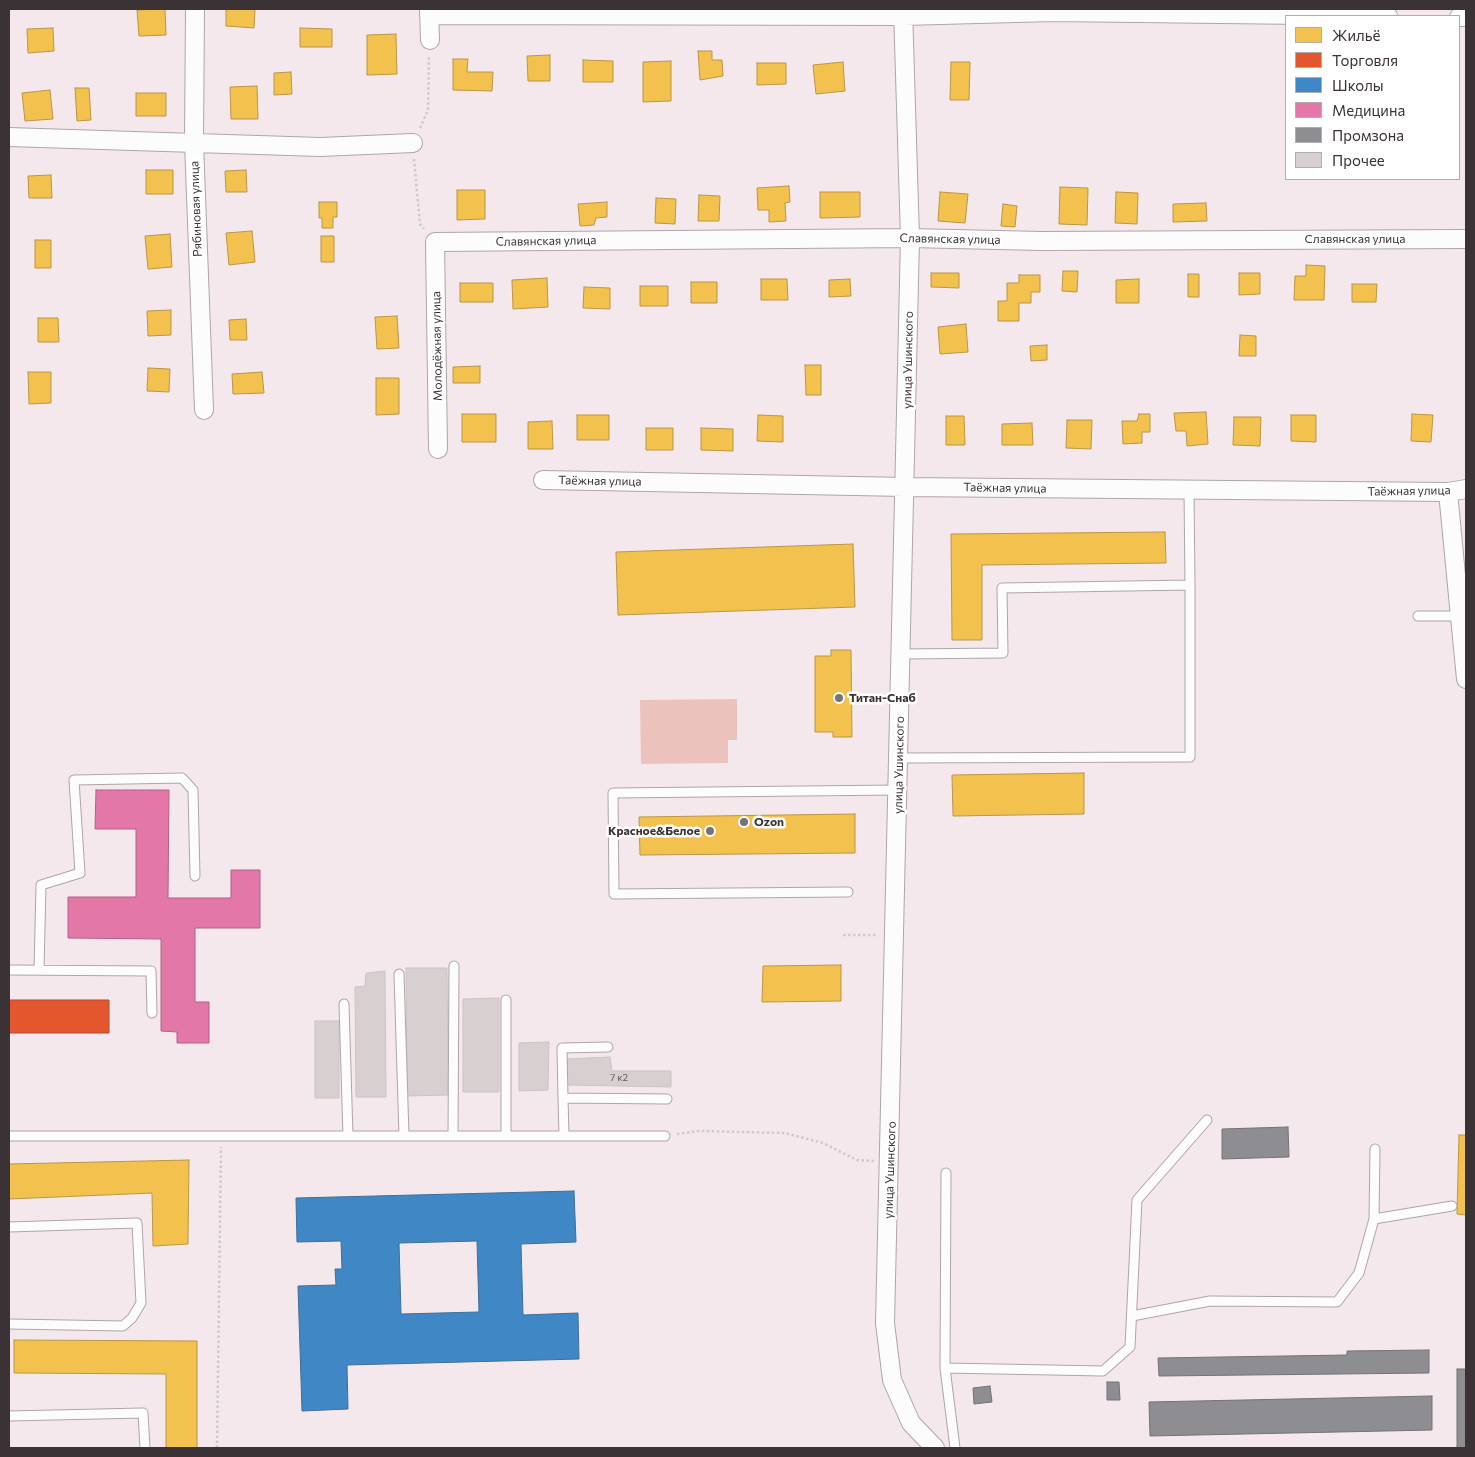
<!DOCTYPE html>
<meta charset="utf-8">
<style>
body{margin:0}
#map{position:relative;width:1475px;height:1457px;overflow:hidden;background:#f4e8ec;font-family:Commissioner,sans-serif}
canvas{display:block}
.frame{position:absolute;inset:0;border:10px solid #3a3235;pointer-events:none}
.legend{position:absolute;left:1285px;top:15px;width:175px;height:165px;box-sizing:border-box;background:#fff;border:1px solid #b0adae;margin:0;padding:6px 9px;list-style:none;font-size:15px;color:#3a3235}
.legend li{display:flex;align-items:center;gap:10px;height:25px}
.legend b{width:25px;border:1px solid #b0adae}
</style>
<div id="map">
<canvas width="1475" height="1457"></canvas>
<div class="frame"></div>
<ul class="legend">
<li><b style="height:14px;background:#f2c14e"></b>Жильё</li>
<li><b style="height:14px;background:#e4572e"></b>Торговля</li>
<li><b style="height:14px;background:#3f88c5"></b>Школы</li>
<li><b style="height:14px;background:#e377a8"></b>Медицина</li>
<li><b style="height:14px;background:#8d8d92"></b>Промзона</li>
<li><b style="height:14px;background:#d8cfd1"></b>Прочее</li>
</ul>
</div>
<script>
const c = document.querySelector('canvas').getContext('2d');
c.lineJoin = 'round';
function fill(path, color) {
  c.fillStyle = color;
  c.fill(path, 'evenodd');
}
function shape(rows) {
  const path = new Path2D();
  for (const r of rows) {
    path.moveTo(r[0], r[1]);
    for (let i = 2; i < r.length; i += 2) path.lineTo(r[i], r[i + 1]);
  }
  return path;
}
function strokePath(path, color, width, dash) {
  c.strokeStyle = color;
  c.lineWidth = width;
  c.lineCap = dash ? 'butt' : 'round';
  c.setLineDash(dash || []);
  c.stroke(path);
}
function drawText(font, color, halo, rows, align = 'center') {
  c.font = font + ' Commissioner,sans-serif';
  c.lineWidth = 5;
  c.setLineDash([]);
  c.textBaseline = 'middle';
  c.strokeStyle = halo;
  c.fillStyle = color;
  for (const [text, x, y, turn = 0] of rows) {
    c.save();
    c.translate(x, y);
    c.rotate((+turn || 0) * Math.PI / 180);
    c.textAlign = isNaN(turn) ? turn : align;
    if (halo) c.strokeText(text, 0, 0);
    c.fillText(text, 0, 0);
    c.restore();
  }
}
const green = shape([
 [737,699,737,740,728,740,728,763,641,764,640,700]
]);
const homes = shape([
 [165,9,166,35,139,36,137,10,165,9],
 [226,9,255,9,254,28,226,26,226,9],
 [53,28,54,51,28,53,27,29,53,28],
 [300,28,332,29,332,47,300,47,300,28],
 [396,34,397,74,367,75,367,35,396,34],
 [698,51,712,51,712,60,722,60,723,76,700,80,698,51],
 [550,55,550,81,528,81,527,56,550,55],
 [453,59,468,59,467,72,493,72,492,91,453,90,453,59],
 [583,60,613,61,613,82,583,82,583,60],
 [671,61,671,101,643,102,643,62,671,61],
 [843,62,845,91,816,94,813,65,843,62],
 [951,62,970,62,969,100,950,100,951,62],
 [757,63,786,63,786,84,757,85,757,63],
 [291,72,292,94,274,95,274,73,291,72],
 [257,86,258,119,231,119,230,87,257,86],
 [75,88,89,88,91,120,77,121,75,88],
 [50,90,53,119,25,121,22,93,50,90],
 [136,93,166,93,166,116,136,116,136,93],
 [146,170,173,170,173,194,146,194,146,170],
 [246,170,247,192,226,192,225,171,246,170],
 [51,175,52,198,29,198,28,176,51,175],
 [789,186,790,202,785,203,786,221,769,222,769,210,758,210,757,188,789,186],
 [1060,187,1088,188,1087,225,1059,224,1060,187],
 [457,190,485,190,485,219,457,220,457,190],
 [820,192,860,192,860,217,820,218,820,192],
 [940,192,968,194,965,223,938,221,940,192],
 [1116,192,1138,193,1137,224,1115,223,1116,192],
 [699,195,720,196,719,221,698,221,699,195],
 [656,198,676,199,675,224,655,223,656,198],
 [319,202,337,202,337,217,333,217,333,228,322,228,322,218,319,218,319,202],
 [607,202,607,217,596,218,594,225,580,226,578,204,607,202],
 [1206,203,1207,221,1173,222,1173,204,1206,203],
 [1003,204,1017,206,1015,227,1001,226,1003,204],
 [252,231,255,262,229,265,226,233,252,231],
 [170,234,172,267,148,269,145,236,170,234],
 [321,236,334,236,334,262,321,262,321,236],
 [35,240,51,240,51,268,35,268,35,240],
 [1306,265,1325,266,1324,300,1294,300,1295,276,1306,276,1306,265],
 [1063,271,1078,271,1077,292,1062,291,1063,271],
 [931,273,959,273,959,288,931,287,931,273],
 [1239,273,1260,273,1260,294,1239,295,1239,273],
 [1188,274,1199,274,1199,297,1188,297,1188,274],
 [1019,275,1040,275,1040,292,1031,292,1031,303,1019,303,1019,321,998,321,998,301,1007,301,1007,283,1019,283,1019,275],
 [547,278,548,307,513,309,512,280,547,278],
 [761,279,787,279,788,300,761,300,761,279],
 [850,279,851,296,829,297,829,280,850,279],
 [1139,279,1139,303,1116,303,1116,280,1139,279],
 [691,282,717,282,717,303,691,303,691,282],
 [460,283,493,283,493,302,460,302,460,283],
 [1352,284,1377,284,1376,302,1352,302,1352,284],
 [640,286,668,286,668,306,640,306,640,286],
 [584,287,610,288,610,309,583,308,584,287],
 [171,310,171,335,148,336,147,311,171,310],
 [397,316,399,348,377,349,375,317,397,316],
 [38,318,58,318,59,342,38,342,38,318],
 [246,319,247,340,230,340,229,320,246,319],
 [966,324,968,352,940,354,938,327,966,324],
 [1240,335,1256,336,1256,356,1239,356,1240,335],
 [1047,345,1047,360,1031,361,1030,346,1047,345],
 [805,365,821,365,821,395,806,395,805,365],
 [480,366,480,383,453,383,453,367,480,366],
 [148,368,170,369,169,392,147,391,148,368],
 [28,372,51,372,51,403,29,404,28,372],
 [262,372,264,393,233,394,232,374,262,372],
 [376,378,399,378,399,414,376,415,376,378],
 [1206,412,1208,444,1187,446,1186,431,1176,431,1174,413,1206,412],
 [462,414,496,414,496,442,462,442,462,414],
 [1139,414,1150,414,1150,432,1142,432,1142,443,1123,444,1122,421,1137,421,1139,414],
 [1412,414,1433,415,1431,442,1411,441,1412,414],
 [577,415,609,415,609,440,577,440,577,415],
 [758,415,783,416,783,442,757,441,758,415],
 [1291,415,1316,415,1316,442,1291,441,1291,415],
 [946,416,964,416,965,445,946,445,946,416],
 [1234,417,1261,417,1260,446,1233,445,1234,417],
 [1067,420,1092,420,1091,449,1066,448,1067,420],
 [552,421,553,449,528,449,528,422,552,421],
 [1032,423,1033,445,1002,445,1002,424,1032,423],
 [646,428,673,428,673,450,646,450,646,428],
 [701,428,733,429,733,451,701,450,701,428],
 [1165,532,1166,563,982,565,982,640,952,640,951,534,1165,532],
 [853,544,855,607,618,615,616,552,853,544],
 [831,650,851,650,852,737,833,737,833,732,815,732,815,656,831,656,831,650],
 [1084,773,1084,814,953,816,952,775,1084,773],
 [855,814,855,853,640,855,639,817,855,814],
 [841,965,841,1001,762,1002,763,966,841,965],
 [1459,1135,1466,1135,1466,1215,1457,1214,1459,1135],
 [189,1160,188,1244,153,1246,152,1193,9,1199,9,1164,189,1160],
 [14,1340,197,1341,197,1448,166,1448,166,1374,14,1373,14,1340]
]);
const shops = shape([
 [9,1000,109,1000,109,1033,9,1033,9,1000]
]);
const schools = shape([
 [574,1191,576,1242,521,1244,523,1315,578,1313,579,1359,347,1365,348,1409,302,1411,298,1286,336,1285,335,1269,342,1269,341,1241,297,1242,296,1198,574,1191],
 [477,1241,479,1312,401,1314,399,1243,477,1241]
]);
const health = shape([
 [96,790,169,790,168,898,231,898,231,870,260,870,260,928,195,928,195,1002,209,1002,209,1043,177,1043,177,1032,161,1031,161,939,68,938,68,897,136,897,136,829,95,829,96,790]
]);
const industry = shape([
 [1288,1127,1289,1157,1222,1159,1222,1129,1288,1127],
 [1429,1350,1429,1373,1159,1376,1158,1358,1347,1355,1347,1351,1429,1350],
 [1457,1369,1466,1369,1466,1448,1457,1448,1457,1369],
 [1107,1382,1119,1382,1120,1400,1107,1400,1107,1382],
 [990,1386,992,1402,974,1404,973,1388,990,1386],
 [1432,1396,1432,1430,1150,1436,1149,1402,1432,1396]
]);
const building = shape([
 [406,968,447,968,448,1095,407,1096,406,968],
 [385,971,386,1097,356,1097,355,987,365,986,366,973,385,971],
 [499,998,499,1092,463,1092,463,999,499,998],
 [315,1021,339,1021,339,1098,315,1098,315,1021],
 [549,1042,548,1090,519,1091,519,1043,549,1042],
 [610,1057,612,1071,671,1071,671,1087,567,1085,567,1059,610,1057]
]);
const path = shape([
 [420,128,428,110,429,55],
 [414,159,420,224,424,229],
 [843,935,878,935],
 [677,1134,699,1131,785,1133,823,1143,857,1160,874,1161],
 [217,1448,221,1147]
]);
const service = shape([
 [1418,616,1460,616],
 [902,654,1003,653,1002,588,1190,585,1189,490],
 [899,758,1190,757,1190,585],
 [848,892,614,894,613,793,898,790],
 [9,970,151,971,152,1013],
 [39,970,41,885,80,873,74,780,182,778,193,790,195,876],
 [399,974,404,1136],
 [506,1000,506,1136],
 [344,1004,348,1136],
 [563,1098,562,1048,608,1047],
 [9,1136,665,1136],
 [453,1136,454,966],
 [564,1136,563,1098,667,1099],
 [946,1173,945,1368,955,1448],
 [1374,1219,1452,1206],
 [9,1227,137,1223,141,1303,132,1318,123,1326,9,1324],
 [1132,1316,1210,1301,1337,1302,1359,1273,1374,1219,1375,1149],
 [945,1368,1103,1371,1130,1347,1137,1200,1207,1120],
 [9,1416,143,1413,145,1448]
]);
const minor = shape([
 [195,9,194,142,204,410],
 [429,9,430,40],
 [903,9,910,238,885,1323,892,1380,911,1423,935,1448],
 [429,15,903,16,1054,12,1388,16],
 [1459,17,1466,17],
 [9,137,320,147,413,143],
 [438,449,435,242,910,238,1042,241,1466,239],
 [543,480,906,487,1448,492,1466,489],
 [1448,492,1466,679]
]);
const markers = [
 [839,698,5,"#7b7275"],
 [744,822,5,"#7b7275"],
 [710,831,5,"#7b7275"]
];
const numberNames = [
 ["7 к2",619,1078]
];
const streetNames = [
 ["Рябиновая улица",196,209,-92],
 ["Славянская улица",950,239,1],
 ["Славянская улица",1355,239],
 ["Славянская улица",546,241,-1],
 ["Молодёжная улица",437,346,-91],
 ["улица Ушинского",908,360,-89],
 ["Таёжная улица",600,481,1],
 ["Таёжная улица",1005,488,1],
 ["Таёжная улица",1409,491,-1],
 ["улица Ушинского",899,765,-89],
 ["улица Ушинского",890,1170,-88]
];
const poiNames = [
 ["Титан-Снаб",849,698],
 ["Ozon",754,822],
 ["Красное&Белое",700,831,"right"]
];
fill(green, '#ecc3bc');
fill(homes, '#f2c14e');
strokePath(homes, '#bb9646', 1);
fill(shops, '#e4572e');
strokePath(shops, '#b14c30', 1);
fill(schools, '#3f88c5');
strokePath(schools, '#3e6e9a', 1);
fill(health, '#e377a8');
strokePath(health, '#b06286', 1);
fill(industry, '#8d8d92');
strokePath(industry, '#747276', 1);
fill(building, '#d8cfd1');
strokePath(building, '#cbc3c4', 1);
strokePath(service, '#aea5a8', 11);
strokePath(minor, '#aea5a8', 20);
strokePath(path, '#cec9cc', 2.5, [2.5, 2.5]);
strokePath(service, '#fdfcfc', 9);
strokePath(minor, '#fdfcfc', 18);
for (const [x, y, r, color] of markers) {
  const dot = new Path2D();
  dot.arc(x, y, r, 0, 2 * Math.PI);
  c.fillStyle = color;
  c.fill(dot);
  strokePath(dot, '#fff', 2);
}
drawText('10px', '#62595c', null, numberNames);
drawText('12px', '#3a3235', '#fff', streetNames);
drawText('bold 12px', '#3a3235', '#fff', poiNames, 'left');
</script>
